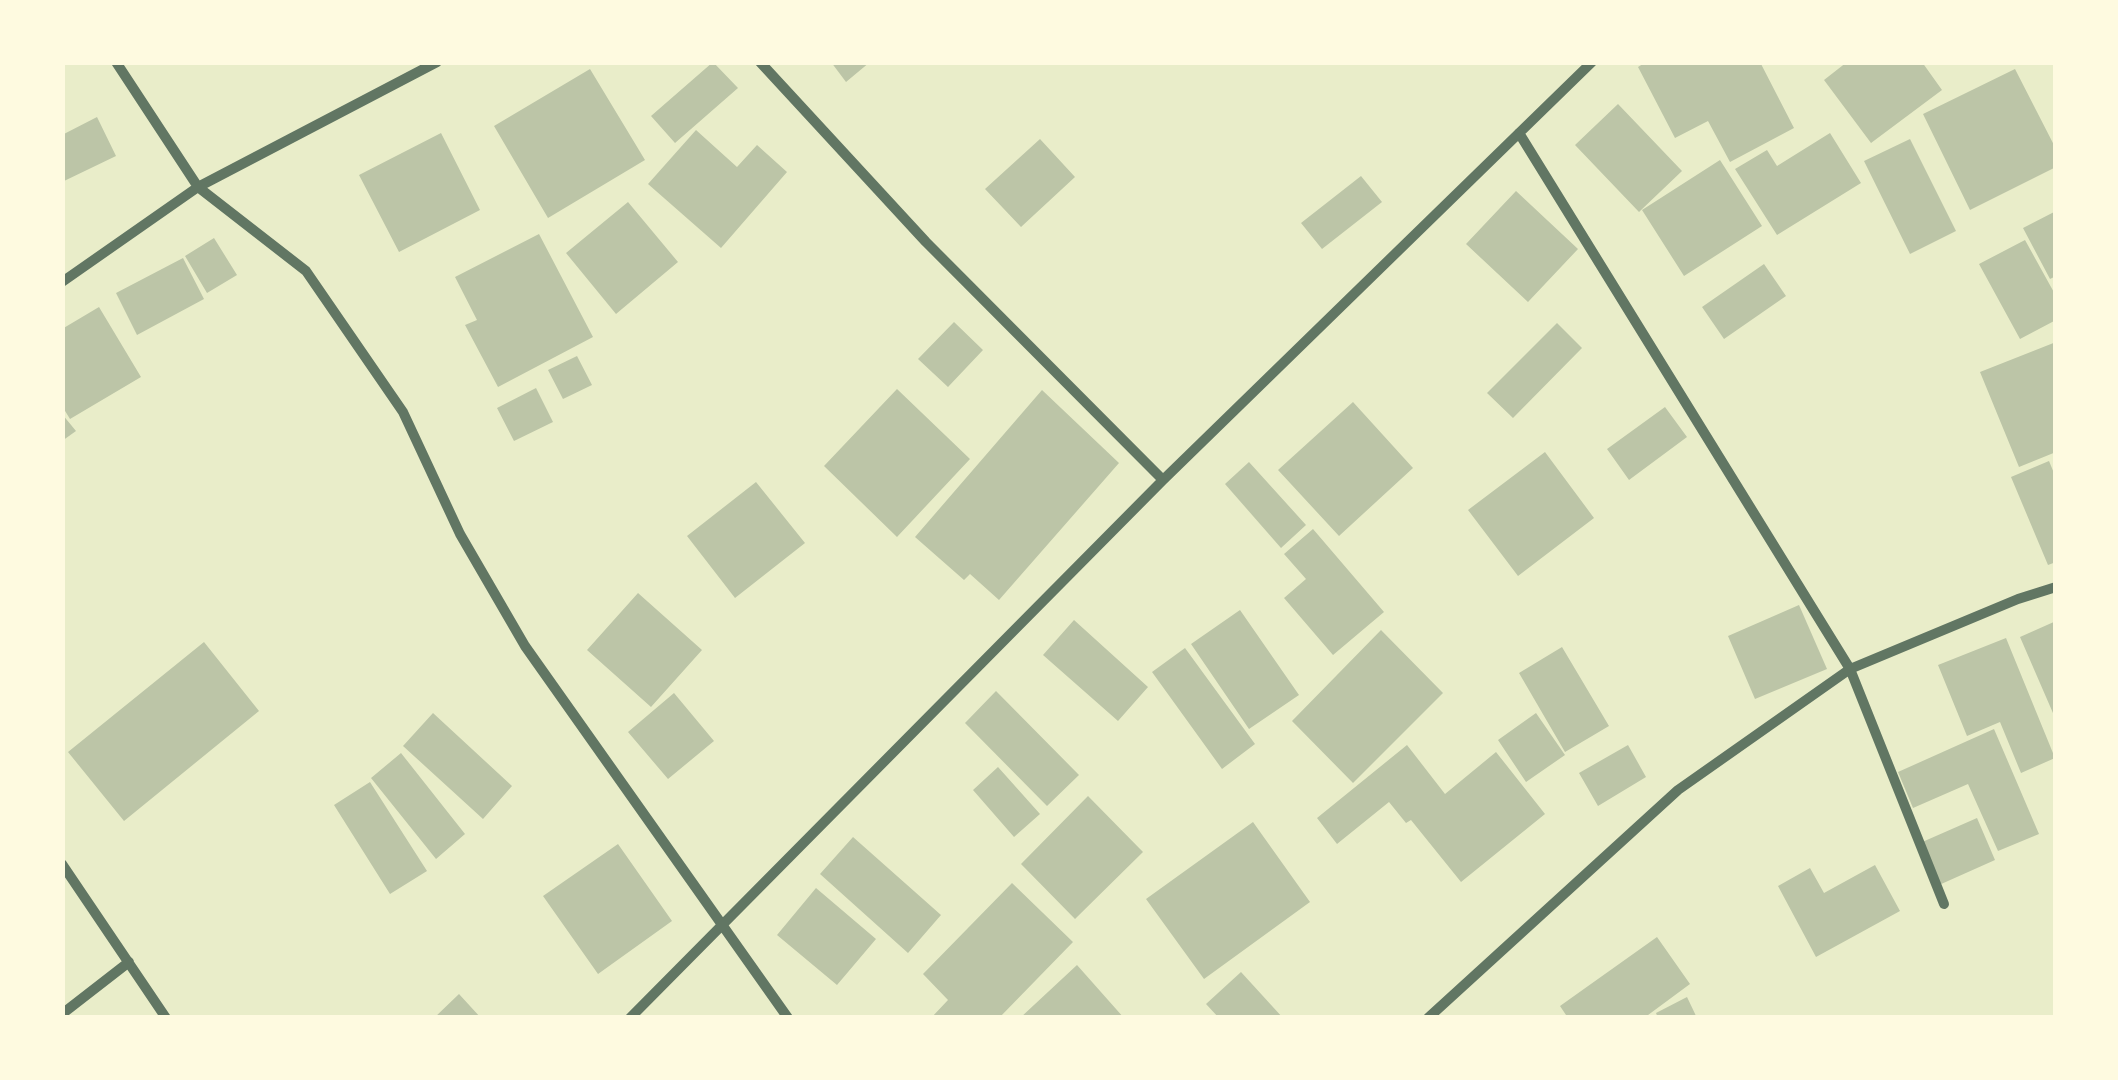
<!DOCTYPE html>
<style>
body{margin:0}
#map{position:relative;width:2118px;height:1080px;overflow:hidden;background:#e9edc9;font-family:Merriweather,serif}
canvas{display:block}
.frame{position:absolute;inset:0;border:65px solid #fefae0;pointer-events:none}
</style>
<div id="map">
<canvas width="2118" height="1080"></canvas>
<div class="frame"></div>
</div>
<script>
const c = document.querySelector('canvas').getContext('2d');
c.lineJoin = 'round';
function fill(path, color) {
  c.fillStyle = color;
  c.fill(path, 'evenodd');
}
function shape(rows) {
  const path = new Path2D();
  for (const r of rows) {
    path.moveTo(r[0], r[1]);
    for (let i = 2; i < r.length; i += 2) path.lineTo(r[i], r[i + 1]);
  }
  return path;
}
function strokePath(path, color, width, dash) {
  c.strokeStyle = color;
  c.lineWidth = width;
  c.lineCap = dash ? 'butt' : 'round';
  c.setLineDash(dash || []);
  c.stroke(path);
}
const building = shape([
 [713,62,738,88,675,143,651,116],
 [831,62,870,62,846,82],
 [1646,62,1760,62,1794,128,1730,162,1708,121,1675,138,1638,67],
 [1847,62,1922,62,1942,90,1871,143,1824,80],
 [590,69,645,160,548,218,494,126],
 [2015,69,2056,149,2056,167,1970,210,1923,114],
 [1618,104,1682,171,1639,212,1575,145],
 [97,117,116,156,62,182,62,135],
 [696,130,737,167,757,145,787,172,721,248,648,184],
 [441,133,480,210,399,252,359,175],
 [1830,133,1861,183,1777,235,1735,169,1767,150,1777,166],
 [1040,139,1075,177,1021,227,985,189],
 [1910,139,1956,231,1910,254,1864,161],
 [1720,160,1762,226,1684,276,1642,210],
 [1361,176,1382,202,1322,249,1301,223],
 [1516,191,1578,249,1528,302,1466,244],
 [628,202,678,262,616,314,566,253],
 [2056,211,2056,276,2050,279,2023,228],
 [539,234,593,337,498,387,465,325,477,320,455,277],
 [214,238,237,275,207,293,185,256],
 [2025,240,2056,296,2056,320,2020,339,1979,264],
 [183,258,204,299,137,335,116,293],
 [1764,264,1786,296,1724,339,1702,307],
 [99,307,141,377,70,419,62,406,62,329],
 [954,322,983,350,948,387,918,359],
 [1557,323,1582,348,1513,418,1487,393],
 [2056,342,2056,452,2019,467,1980,372],
 [577,356,592,385,563,399,548,370],
 [536,388,553,422,514,441,497,408],
 [897,389,970,459,897,537,824,466],
 [1042,390,1119,463,999,600,970,574,964,580,915,537],
 [1353,402,1413,468,1339,536,1278,470],
 [1665,407,1687,437,1629,480,1607,449],
 [62,414,76,431,62,441],
 [1545,452,1594,518,1518,576,1468,510],
 [2049,461,2056,478,2056,562,2048,565,2011,477],
 [1249,462,1306,525,1281,548,1225,484],
 [756,482,805,543,735,598,687,536],
 [1313,529,1384,612,1333,655,1284,598,1306,579,1284,554],
 [638,593,702,650,651,707,587,650],
 [1799,605,1827,669,1755,699,1728,636],
 [1240,610,1299,695,1249,729,1191,644],
 [1074,620,1148,687,1118,721,1043,655],
 [2056,621,2056,720,2020,637],
 [1381,630,1443,693,1353,783,1292,721],
 [2006,638,2055,758,2021,773,2000,722,1967,736,1938,665],
 [204,642,259,711,124,821,68,752],
 [1562,647,1609,726,1565,752,1519,673],
 [1185,648,1255,744,1222,769,1152,672],
 [996,691,1079,775,1047,806,965,723],
 [674,693,714,741,668,779,628,732],
 [433,713,512,786,483,819,403,746],
 [1536,713,1565,755,1526,782,1498,740],
 [1994,729,2039,834,1998,851,1968,784,1913,808,1898,772],
 [1407,745,1445,794,1496,752,1545,814,1461,882,1411,820,1406,823,1389,802,1337,844,1317,818],
 [1628,745,1646,777,1598,806,1579,773],
 [401,753,465,834,436,859,371,778],
 [998,767,1040,814,1014,837,973,790],
 [370,782,427,871,390,894,334,805],
 [1088,796,1143,852,1075,919,1021,864],
 [1977,818,1995,860,1939,885,1920,843],
 [1253,822,1310,902,1204,979,1146,899],
 [853,837,941,915,908,953,820,874],
 [618,844,672,921,598,974,543,896],
 [1875,865,1900,911,1816,957,1778,886,1810,868,1824,893],
 [1012,883,1073,942,999,1018,931,1018,948,1000,923,974],
 [816,888,876,939,837,985,777,935],
 [1657,937,1690,984,1644,1018,1568,1018,1560,1006],
 [1077,965,1124,1018,1020,1018],
 [1241,972,1283,1018,1219,1018,1206,1004],
 [459,994,481,1018,434,1018],
 [1687,997,1697,1018,1658,1018,1656,1013]
]);
const minor = shape([
 [116,62,198,187,306,271,403,412,460,534,525,646,788,1018],
 [760,62,926,242,1163,480],
 [1519,133,1850,669,1944,904],
 [62,282,198,187,437,62],
 [62,864,166,1018],
 [62,1014,129,962],
 [630,1018,1163,480,1592,62],
 [1428,1018,1678,790,1850,669,2018,599,2056,587]
]);
fill(building, '#bcc5a7');
strokePath(minor, '#617663', 10);
</script>
